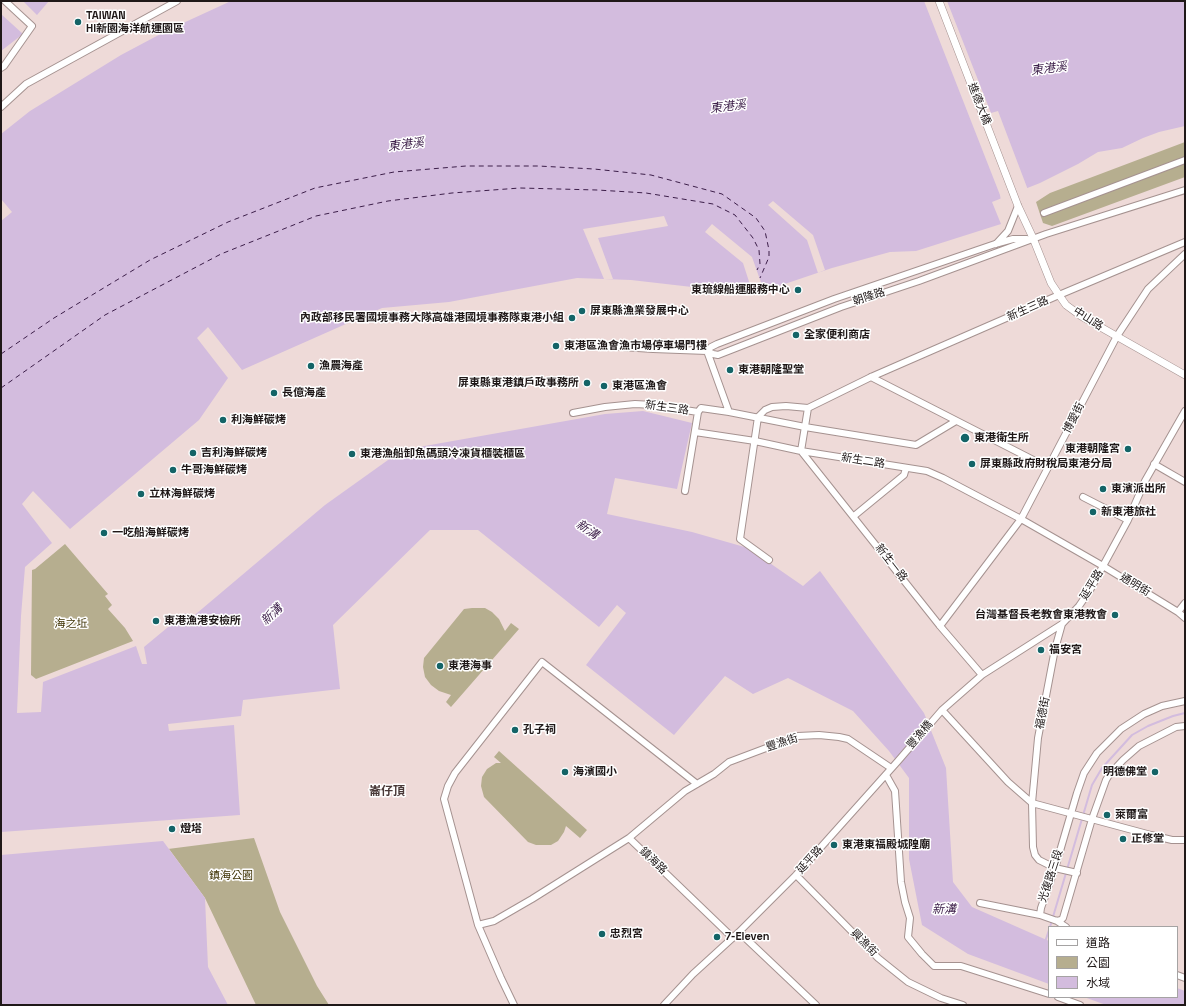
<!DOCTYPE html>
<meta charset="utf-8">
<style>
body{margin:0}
#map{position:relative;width:1186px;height:1006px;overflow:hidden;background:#eedad8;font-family:"Space Grotesk","Noto Sans TC",sans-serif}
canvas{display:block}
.frame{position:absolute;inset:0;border:2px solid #1f1818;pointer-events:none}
.legend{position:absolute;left:1048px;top:926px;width:130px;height:72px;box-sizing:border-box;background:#fff;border:1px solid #a5a3a3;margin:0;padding:5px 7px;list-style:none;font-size:12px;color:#1f1818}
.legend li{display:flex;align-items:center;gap:8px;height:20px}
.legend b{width:20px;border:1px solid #a5a3a3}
</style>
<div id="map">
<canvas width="1186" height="1006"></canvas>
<div class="frame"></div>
<ul class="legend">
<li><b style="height:5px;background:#fff"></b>道路</li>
<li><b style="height:11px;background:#b6ae8f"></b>公園</li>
<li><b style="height:11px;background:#d3bcde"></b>水域</li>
</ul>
</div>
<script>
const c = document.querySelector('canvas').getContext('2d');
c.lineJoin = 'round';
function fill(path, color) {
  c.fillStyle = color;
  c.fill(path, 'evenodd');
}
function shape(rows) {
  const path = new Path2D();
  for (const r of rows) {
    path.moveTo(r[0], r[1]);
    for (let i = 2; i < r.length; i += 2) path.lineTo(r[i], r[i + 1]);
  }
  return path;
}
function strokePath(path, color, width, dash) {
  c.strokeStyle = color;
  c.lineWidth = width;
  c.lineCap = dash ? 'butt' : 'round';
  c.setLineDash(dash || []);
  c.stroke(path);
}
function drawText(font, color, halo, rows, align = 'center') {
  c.font = font + ' "Space Grotesk","Noto Sans TC",sans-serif';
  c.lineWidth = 3;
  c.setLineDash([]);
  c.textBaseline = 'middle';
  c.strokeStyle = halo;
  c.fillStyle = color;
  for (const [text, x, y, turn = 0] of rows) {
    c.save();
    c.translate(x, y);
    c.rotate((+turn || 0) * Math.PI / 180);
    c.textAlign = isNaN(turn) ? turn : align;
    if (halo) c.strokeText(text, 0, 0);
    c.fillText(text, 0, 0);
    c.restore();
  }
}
const green = shape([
 [1185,142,1185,177,1052,226,1043,223,1036,202,1050,193],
 [65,544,108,594,105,596,112,605,108,609,125,628,133,641,36,679,31,675,32,570,35,569],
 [472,608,485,608,492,612,499,619,505,631,511,623,519,629,451,707,446,702,451,695,439,691,431,685,425,677,423,667,424,658,464,609],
 [499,751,587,830,580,838,566,826,564,832,558,841,551,845,536,845,528,842,484,797,481,786,482,777,487,769,496,763,501,763,494,757],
 [254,838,280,912,317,986,329,1005,256,1005,205,898,169,849,168,849]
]);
const water = shape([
 [23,1,49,1,37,15],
 [231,1,1185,1,1185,126,1159,132,1143,138,1122,148,1098,152,1078,164,1040,183,992,202,1001,224,916,251,890,252,832,268,764,291,752,257,712,224,705,232,743,263,753,294,631,280,577,278,449,302,382,308,242,370,208,327,197,338,228,378,199,420,70,529,33,491,22,504,52,543,25,567,21,616,17,713,41,712,43,682,136,646,142,664,147,664,144,647,185,613,190,619,325,505,402,450,605,414,643,411,692,423,677,489,615,478,607,514,692,532,748,548,803,586,820,571,924,713,946,768,953,882,972,907,1049,941,1049,984,968,954,922,925,909,859,909,778,889,751,853,711,788,678,753,694,725,676,674,735,586,665,626,613,617,605,599,627,478,530,430,530,333,625,340,689,243,700,241,716,168,724,169,731,234,725,240,815,1,832,1,221,12,212,1,199,1,134,30,111,121,55,168,30],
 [1,14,23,34,1,51],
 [163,841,205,898,208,967,228,1005,1,1005,1,855],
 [1177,988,1185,991,1185,1005,1106,1005,1084,997,1177,997]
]);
const pier = shape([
 [924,1,947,1,991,113,998,111,1028,190,1001,201,1000,195],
 [773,201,813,235,825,270,818,273,807,240,768,205],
 [664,216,668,226,598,238,613,279,604,279,583,229]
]);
const stream = shape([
 [1050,927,1092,785,1102,768,1132,735,1148,726,1173,716,1185,713],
 [1045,942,1049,930]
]);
const ferry = shape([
 [1,354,54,318,150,260,228,222,315,188,394,172,466,166,538,166,594,169,651,175,722,194,756,218,765,231,769,250,769,257,760,278],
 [1,388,105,315,221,254,316,216,388,201,452,193,520,188,597,190,646,193,713,204,735,215,753,238,759,250,760,264,757,270]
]);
const minor = shape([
 [1,68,4,66,32,26,5,1],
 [1,107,26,84,177,1],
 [1044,213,1185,160],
 [996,244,1008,231,1018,206],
 [607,346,653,349,707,351,713,354,718,355,841,307,919,281,1046,234,1185,190],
 [707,351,711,347,717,344,834,299,995,244,1013,239,1027,239],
 [707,351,729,412],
 [871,377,1047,467],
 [808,408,801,451,940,626,982,675],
 [698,412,701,408,729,412,805,427,916,445,956,421],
 [573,413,605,407,635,404,653,405,698,412],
 [695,432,755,441,801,451,927,471,943,478,1021,519,1103,566,1178,612,1185,618],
 [1154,464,1185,482],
 [685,491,698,412],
 [1083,497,1128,520],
 [854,516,904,475,906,468],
 [769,560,740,539,758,417,765,410,772,407,786,406,808,408,871,377,1059,295,1185,242],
 [1178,612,1185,603],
 [1062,624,1055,649,1038,738,1032,803,1033,847,1035,855,1039,860,1055,868,1077,873],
 [940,626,1021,519,1117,336,1148,289,1185,254],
 [1185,701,1162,706,1144,714,1121,729,1097,753,1084,773,1077,793,1055,868,1041,908,1040,915,1057,921,1061,920,1063,918,1092,819,1106,780,1109,775,1123,760,1139,746,1176,727,1185,726],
 [942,710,1008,782,1032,803,1151,835,1172,840,1185,840],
 [886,775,895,791,901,882,905,902,910,918,908,937,922,954,934,966,961,966,1049,994],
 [629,838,685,791,714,774,729,762,798,736,819,735,839,737,848,739,891,768],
 [796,875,878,958,908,982,941,998,963,1005],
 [980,903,1040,915],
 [1057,921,1066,927],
 [478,925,494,921,532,899,629,838,733,938],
 [739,932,816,1005],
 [1177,975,1185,978],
 [1058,997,1080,1005],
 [514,1005,501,978,478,925,444,799,448,786,455,773,542,662,697,784],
 [664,1005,693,974,739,932,796,875,898,761,942,710,982,675,1062,624,1079,606,1090,590,1103,566,1128,520,1145,481,1185,411]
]);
const tertiary = shape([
 [939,1,1018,206,1033,238,1051,283,1059,295,1066,305,1081,316,1185,375]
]);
const markers = [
 [78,22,4,"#146467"],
 [798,290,4,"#146467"],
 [582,311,4,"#146467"],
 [572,318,4,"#146467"],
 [796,335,4,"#146467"],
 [556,346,4,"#146467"],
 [311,366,4,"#146467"],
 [730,370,4,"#146467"],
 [587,383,4,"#146467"],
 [604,386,4,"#146467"],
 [274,393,4,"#146467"],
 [223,420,4,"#146467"],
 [965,438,5,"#146467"],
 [1128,449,4,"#146467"],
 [193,453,4,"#146467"],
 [352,454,4,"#146467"],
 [972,464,4,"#146467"],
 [173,470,4,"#146467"],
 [1103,489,4,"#146467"],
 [141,494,4,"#146467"],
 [1093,512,4,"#146467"],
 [104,533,4,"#146467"],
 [1115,615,4,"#146467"],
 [156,621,4,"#146467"],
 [1041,650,4,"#146467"],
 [440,666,4,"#146467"],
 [515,730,4,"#146467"],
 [565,772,4,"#146467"],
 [1155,772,4,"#146467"],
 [1107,815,4,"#146467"],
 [172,829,4,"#146467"],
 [1123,839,4,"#146467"],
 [834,845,4,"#146467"],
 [602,934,4,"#146467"],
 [717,937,4,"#146467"]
];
const poiNames = [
 ["TAIWAN",86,16],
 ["HI新園海洋航運園區",86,29],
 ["東琉線船運服務中心",790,290,"right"],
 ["屏東縣漁業發展中心",590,311],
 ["內政部移民署國境事務大隊高雄港國境事務隊東港小組",564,318,"right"],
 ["全家便利商店",804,335],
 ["東港區漁會漁市場停車場門樓",564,346],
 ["漁農海產",319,366],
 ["東港朝隆聖堂",738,370],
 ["屏東縣東港鎮戶政事務所",579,383,"right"],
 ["東港區漁會",612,386],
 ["長億海產",282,393],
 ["利海鮮碳烤",231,420],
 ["東港衛生所",974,438],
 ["東港朝隆宮",1120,449,"right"],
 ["吉利海鮮碳烤",201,453],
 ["東港漁船卸魚碼頭冷凍貨櫃裝櫃區",360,454],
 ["屏東縣政府財稅局東港分局",980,464],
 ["牛哥海鮮碳烤",181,470],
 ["東濱派出所",1111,489],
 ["立林海鮮碳烤",149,494],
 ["新東港旅社",1101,512],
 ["一吃船海鮮碳烤",112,533],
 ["台灣基督長老教會東港教會",1107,615,"right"],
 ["東港漁港安檢所",164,621],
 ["福安宮",1049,650],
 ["東港海事",448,666],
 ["孔子祠",523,730],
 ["海濱國小",573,772],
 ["明德佛堂",1147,772,"right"],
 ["萊爾富",1115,815],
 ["燈塔",180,829],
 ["正修堂",1131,839],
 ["東港東福殿城隍廟",842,845],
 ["忠烈宮",610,934],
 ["7-Eleven",725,937]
];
const streetNames = [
 ["進德大橋",979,104,69],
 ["朝隆路",869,297,-18],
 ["新生三路",1028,309,-24],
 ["中山路",1088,319,32],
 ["新生三路",667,408,8],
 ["博愛街",1074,418,-63],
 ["新生二路",863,461,9],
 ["新生一路",891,563,52],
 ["延平路",1092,585,-59],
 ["通明街",1135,585,31],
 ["福德街",1043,713,-79],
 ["豐漁橋",920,735,-49],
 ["豐漁街",782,743,-18],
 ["延平路",810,860,-48],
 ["鎮海路",653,861,44],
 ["光復路三段",1051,876,-72],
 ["興漁街",864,943,45]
];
const parkNames = [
 ["海之坵",71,624],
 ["鎮海公園",231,876]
];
const waterNames = [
 ["東港溪",1049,69,-7],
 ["東港溪",728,107,-7],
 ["東港溪",406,145,-7],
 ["新溝",587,530,34],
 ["新溝",272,615,-43],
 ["新溝",944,910]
];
const neighbourhoodNames = [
 ["崙仔頂",387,792]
];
fill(green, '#b6ae8f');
fill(water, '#d3bcde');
fill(pier, '#eedad8');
strokePath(stream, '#d3bcde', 2);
strokePath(ferry, '#3c1e49', 1, [5, 4]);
strokePath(minor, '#a59290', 8);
strokePath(tertiary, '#a59290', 8);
strokePath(minor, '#fff', 6);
strokePath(tertiary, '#fff', 7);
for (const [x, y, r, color] of markers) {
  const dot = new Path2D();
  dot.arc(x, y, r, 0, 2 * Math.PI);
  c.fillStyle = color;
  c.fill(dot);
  strokePath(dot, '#fff', 1.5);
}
drawText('bold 11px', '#1f1818', '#fff', poiNames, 'left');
drawText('11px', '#1f1818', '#fff', streetNames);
drawText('11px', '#3d3100', '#fff', parkNames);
drawText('italic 12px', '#3c1e49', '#fff', waterNames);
drawText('bold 12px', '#493938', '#fff', neighbourhoodNames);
</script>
